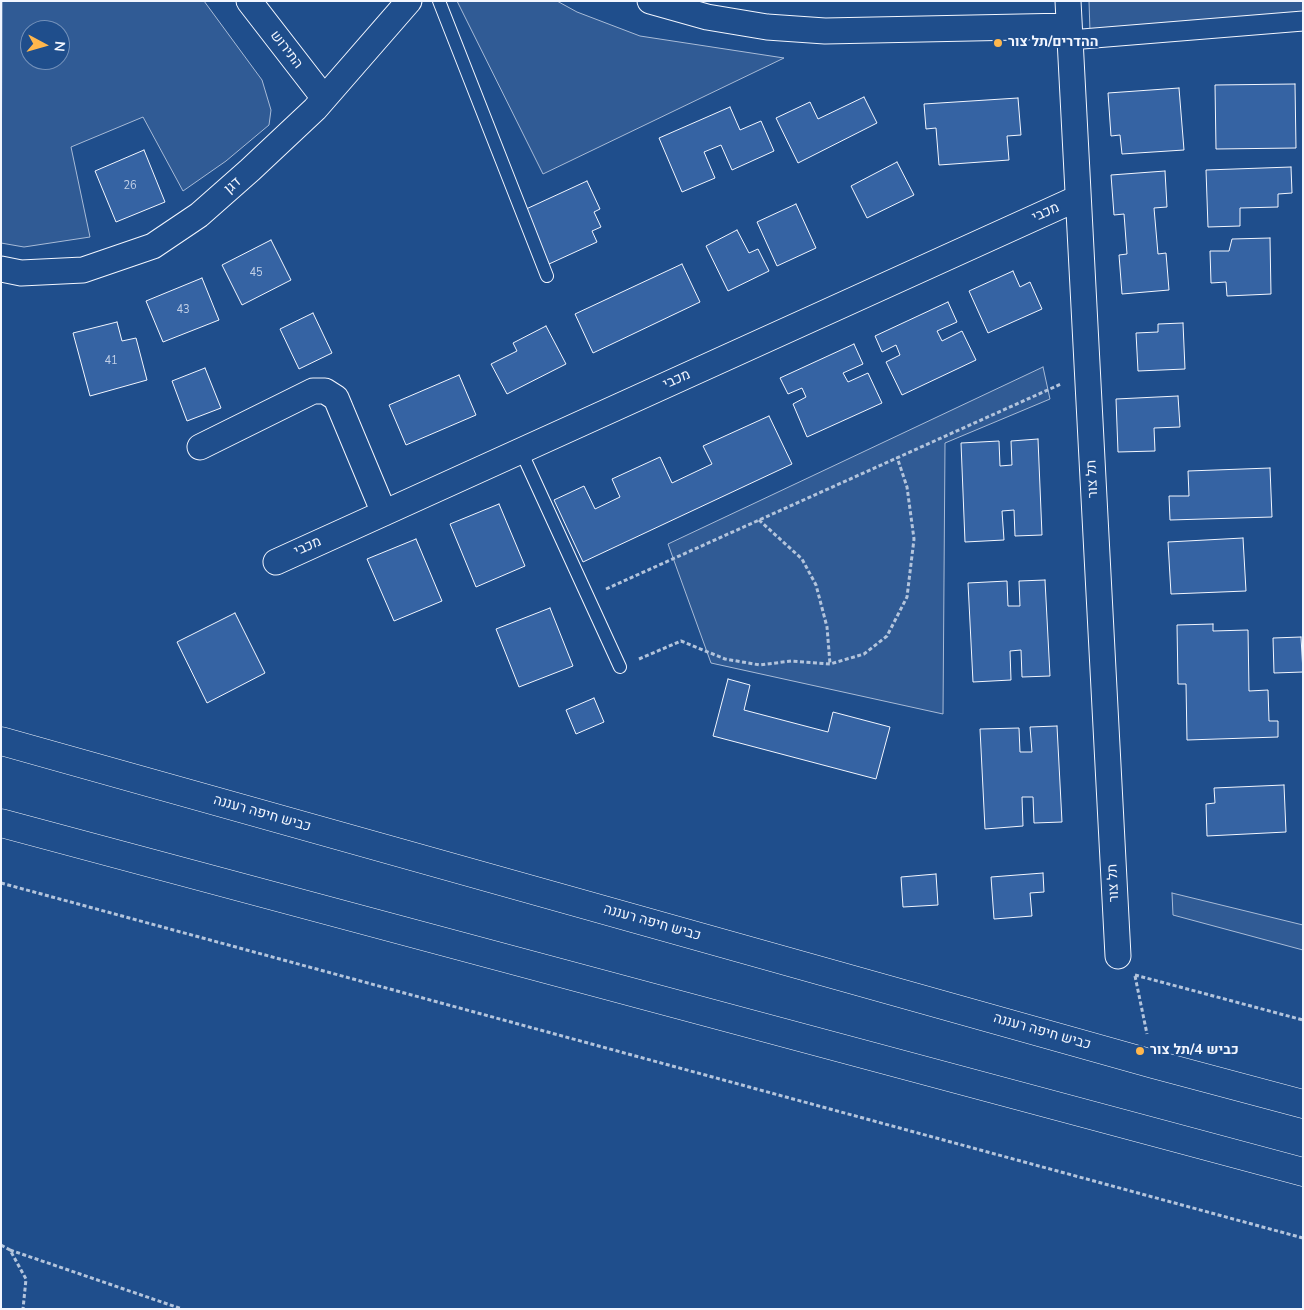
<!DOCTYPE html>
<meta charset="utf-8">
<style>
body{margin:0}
#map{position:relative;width:1304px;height:1310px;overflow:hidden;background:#1f4e8c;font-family:"Nunito Sans",sans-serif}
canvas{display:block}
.frame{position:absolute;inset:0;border:2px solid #f2f6ff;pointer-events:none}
.north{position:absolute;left:20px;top:20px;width:50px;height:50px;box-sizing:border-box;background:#1f4e8c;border:1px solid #7391ba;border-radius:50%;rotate:96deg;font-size:14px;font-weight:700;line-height:20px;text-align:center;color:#f2f6ff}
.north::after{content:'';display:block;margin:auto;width:18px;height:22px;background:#ffb74d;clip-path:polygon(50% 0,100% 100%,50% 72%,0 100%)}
</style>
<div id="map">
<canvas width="1304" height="1310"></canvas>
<div class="frame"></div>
<div class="north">N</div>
</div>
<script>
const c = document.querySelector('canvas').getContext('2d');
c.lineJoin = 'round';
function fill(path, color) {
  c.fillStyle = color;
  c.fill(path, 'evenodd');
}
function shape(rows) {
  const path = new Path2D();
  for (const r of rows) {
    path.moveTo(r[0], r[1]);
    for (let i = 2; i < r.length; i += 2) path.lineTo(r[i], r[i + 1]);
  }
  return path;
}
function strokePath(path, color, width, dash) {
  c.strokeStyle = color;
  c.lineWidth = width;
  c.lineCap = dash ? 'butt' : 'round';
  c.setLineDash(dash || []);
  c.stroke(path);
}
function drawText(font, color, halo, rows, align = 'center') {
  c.font = font + ' "Nunito Sans",Heebo,sans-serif';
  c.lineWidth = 4;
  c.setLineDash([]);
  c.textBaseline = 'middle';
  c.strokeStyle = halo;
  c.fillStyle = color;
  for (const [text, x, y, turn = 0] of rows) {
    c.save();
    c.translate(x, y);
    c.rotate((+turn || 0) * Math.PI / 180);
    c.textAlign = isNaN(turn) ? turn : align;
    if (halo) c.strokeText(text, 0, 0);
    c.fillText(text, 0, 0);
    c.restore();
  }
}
const built = shape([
 [2,1,204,1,262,80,271,110,269,125,226,161,183,191,143,117,71,147,90,237,24,247,1,243,2,1],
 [30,30,60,30,60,60,30,60,30,30],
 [457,1,557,1,577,12,640,36,784,58,543,174,457,1],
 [1089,1,1303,1,1303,12,1090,32,1089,1],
 [1043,367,1050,399,945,443,943,714,711,663,668,544,1043,367],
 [1172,893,1303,925,1303,950,1173,915,1172,893]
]);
const building = shape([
 [1295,84,1296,148,1216,149,1215,85,1295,84],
 [1179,88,1184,150,1122,154,1120,135,1111,136,1108,93,1179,88],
 [864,97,877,123,798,163,776,118,810,102,818,119,864,97],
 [1018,98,1021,135,1007,136,1009,160,939,165,936,128,926,129,924,104,1018,98],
 [730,107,740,130,761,121,774,151,732,170,721,145,704,152,715,178,682,192,659,138,730,107],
 [144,150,165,202,116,222,95,171,144,150],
 [897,162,914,195,867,218,851,186,897,162],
 [1291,167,1292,193,1278,194,1278,207,1240,208,1240,226,1208,227,1206,170,1291,167],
 [1165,171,1167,207,1154,208,1158,254,1166,253,1169,290,1122,294,1119,255,1127,254,1124,214,1114,215,1111,175,1165,171],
 [587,181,600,209,594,212,601,227,592,231,597,242,549,264,524,210,587,181],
 [796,204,816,248,777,266,757,222,796,204],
 [737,230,749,253,758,249,769,271,728,291,706,246,737,230],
 [1270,238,1271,294,1227,296,1226,282,1211,283,1210,251,1229,251,1232,239,1270,238],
 [271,240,291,280,242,305,222,265,271,240],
 [682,264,700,302,593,353,575,314,682,264],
 [1013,271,1020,287,1030,282,1042,309,988,333,969,291,1013,271],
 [202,278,219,320,163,342,146,301,202,278],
 [948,302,957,322,937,331,942,341,962,331,976,360,902,395,886,362,900,355,896,345,882,352,875,336,948,302],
 [313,313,332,353,299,369,280,329,313,313],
 [117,322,122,341,136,338,147,380,90,396,73,333,117,322],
 [1183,323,1185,369,1138,371,1136,333,1158,332,1158,324,1183,323],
 [546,326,566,364,507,394,491,364,517,351,513,343,546,326],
 [854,344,863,364,843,373,848,382,868,373,882,403,807,437,793,404,806,397,802,388,788,394,780,378,854,344],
 [205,368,221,408,187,421,172,381,205,368],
 [459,375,476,415,406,445,389,405,459,375],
 [1178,396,1180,427,1154,428,1155,451,1118,452,1116,399,1178,396],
 [769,416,792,464,583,562,554,500,584,486,595,509,620,497,612,479,660,457,672,483,712,464,703,446,769,416],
 [1038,439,1042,535,1015,536,1014,510,1002,511,1004,540,965,542,961,443,999,441,1000,466,1012,465,1011,441,1038,439],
 [1270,468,1272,517,1170,520,1169,496,1189,496,1188,471,1270,468],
 [499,504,525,566,476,587,450,524,499,504],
 [1243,538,1246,591,1171,594,1168,542,1243,538],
 [416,539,442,601,394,621,367,559,416,539],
 [1045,580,1050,676,1022,677,1021,650,1010,651,1011,680,973,682,968,583,1007,581,1008,606,1020,606,1019,581,1045,580],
 [550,608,573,666,519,687,496,629,550,608],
 [235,613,265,673,207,703,177,642,235,613],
 [1213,624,1213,631,1248,630,1249,691,1268,690,1269,721,1278,721,1278,737,1187,740,1186,684,1178,684,1177,625,1213,624],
 [1301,637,1303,672,1274,673,1273,638,1301,637],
 [728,679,750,685,744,710,828,732,833,712,890,727,876,779,713,736,728,679],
 [594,698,604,722,576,734,566,710,594,698],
 [1057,726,1062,822,1034,823,1033,797,1022,797,1023,826,985,829,980,729,1019,728,1020,752,1032,752,1030,727,1057,726],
 [1284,785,1286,832,1207,836,1206,804,1215,803,1214,788,1284,785],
 [1043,873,1044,892,1030,893,1032,916,994,919,991,877,1043,873],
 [936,874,938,905,903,907,901,877,936,874]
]);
const path = shape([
 [759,520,802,559,816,585,827,627,830,664],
 [606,589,1061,384],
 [639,659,681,641,725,659,760,665,791,661,830,664,864,654,887,636,907,597,914,539,907,487,897,457],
 [1,883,1303,1238],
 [1135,975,1303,1020],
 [1135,976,1147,1034],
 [1,1245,10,1250,26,1279,23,1309],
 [10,1250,182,1309]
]);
const service = shape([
 [439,1,547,276],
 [521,451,620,667]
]);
const pedestrian = shape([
 [1070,40,1303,21]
]);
const minor = shape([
 [249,1,324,98],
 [650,1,707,17,767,27,825,31,1069,26],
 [1068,1,1118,956],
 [1,269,21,273,83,270,153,246,199,215,250,170,315,109,409,1],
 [200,447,313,391,325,391,336,398,384,513],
 [276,562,1078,198]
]);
const trunk = shape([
 [1,741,1153,1064,1303,1104],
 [1,823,1303,1172]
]);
const markers = [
 [998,43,5,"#ffb74d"],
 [1140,1051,5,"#ffb74d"]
];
const numberNames = [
 ["26",130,186],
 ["45",256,273],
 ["43",183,310],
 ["41",111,361]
];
const poiNames = [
 ["ההדרים/תל צור",1008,43],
 ["כביש 4/תל צור",1150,1051]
];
const streetNames = [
 ["התירוש",286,50,52],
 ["דגן",233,186,-41],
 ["מכבי",1046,213,-24],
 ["מכבי",677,380,-24],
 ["תל צור",1093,479,-93],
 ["מכבי",308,547,-24],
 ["כביש חיפה רעננה",262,814,16],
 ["תל צור",1114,883,-93],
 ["כביש חיפה רעננה",652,923,16],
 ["כביש חיפה רעננה",1042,1032,16]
];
fill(built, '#305b95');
strokePath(built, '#a8bbd7', 1);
fill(building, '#3563a3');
strokePath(building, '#f2f6ff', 1);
strokePath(service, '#f2f6ff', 14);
strokePath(pedestrian, '#f2f6ff', 21);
strokePath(minor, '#f2f6ff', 27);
strokePath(trunk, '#f2f6ff', 29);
strokePath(path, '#b3c4dc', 3, [4, 2.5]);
strokePath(service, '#1f4e8c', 12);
strokePath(pedestrian, '#1f4e8c', 19);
strokePath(minor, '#1f4e8c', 25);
strokePath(trunk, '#1f4e8c', 28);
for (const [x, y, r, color] of markers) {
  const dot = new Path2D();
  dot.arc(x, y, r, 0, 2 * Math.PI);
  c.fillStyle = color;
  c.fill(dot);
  strokePath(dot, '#1f4e8c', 2);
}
drawText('11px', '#c3d1e8', null, numberNames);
drawText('bold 14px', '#f2f6ff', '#1f4e8c', poiNames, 'left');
drawText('14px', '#f2f6ff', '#1f4e8c', streetNames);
</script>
